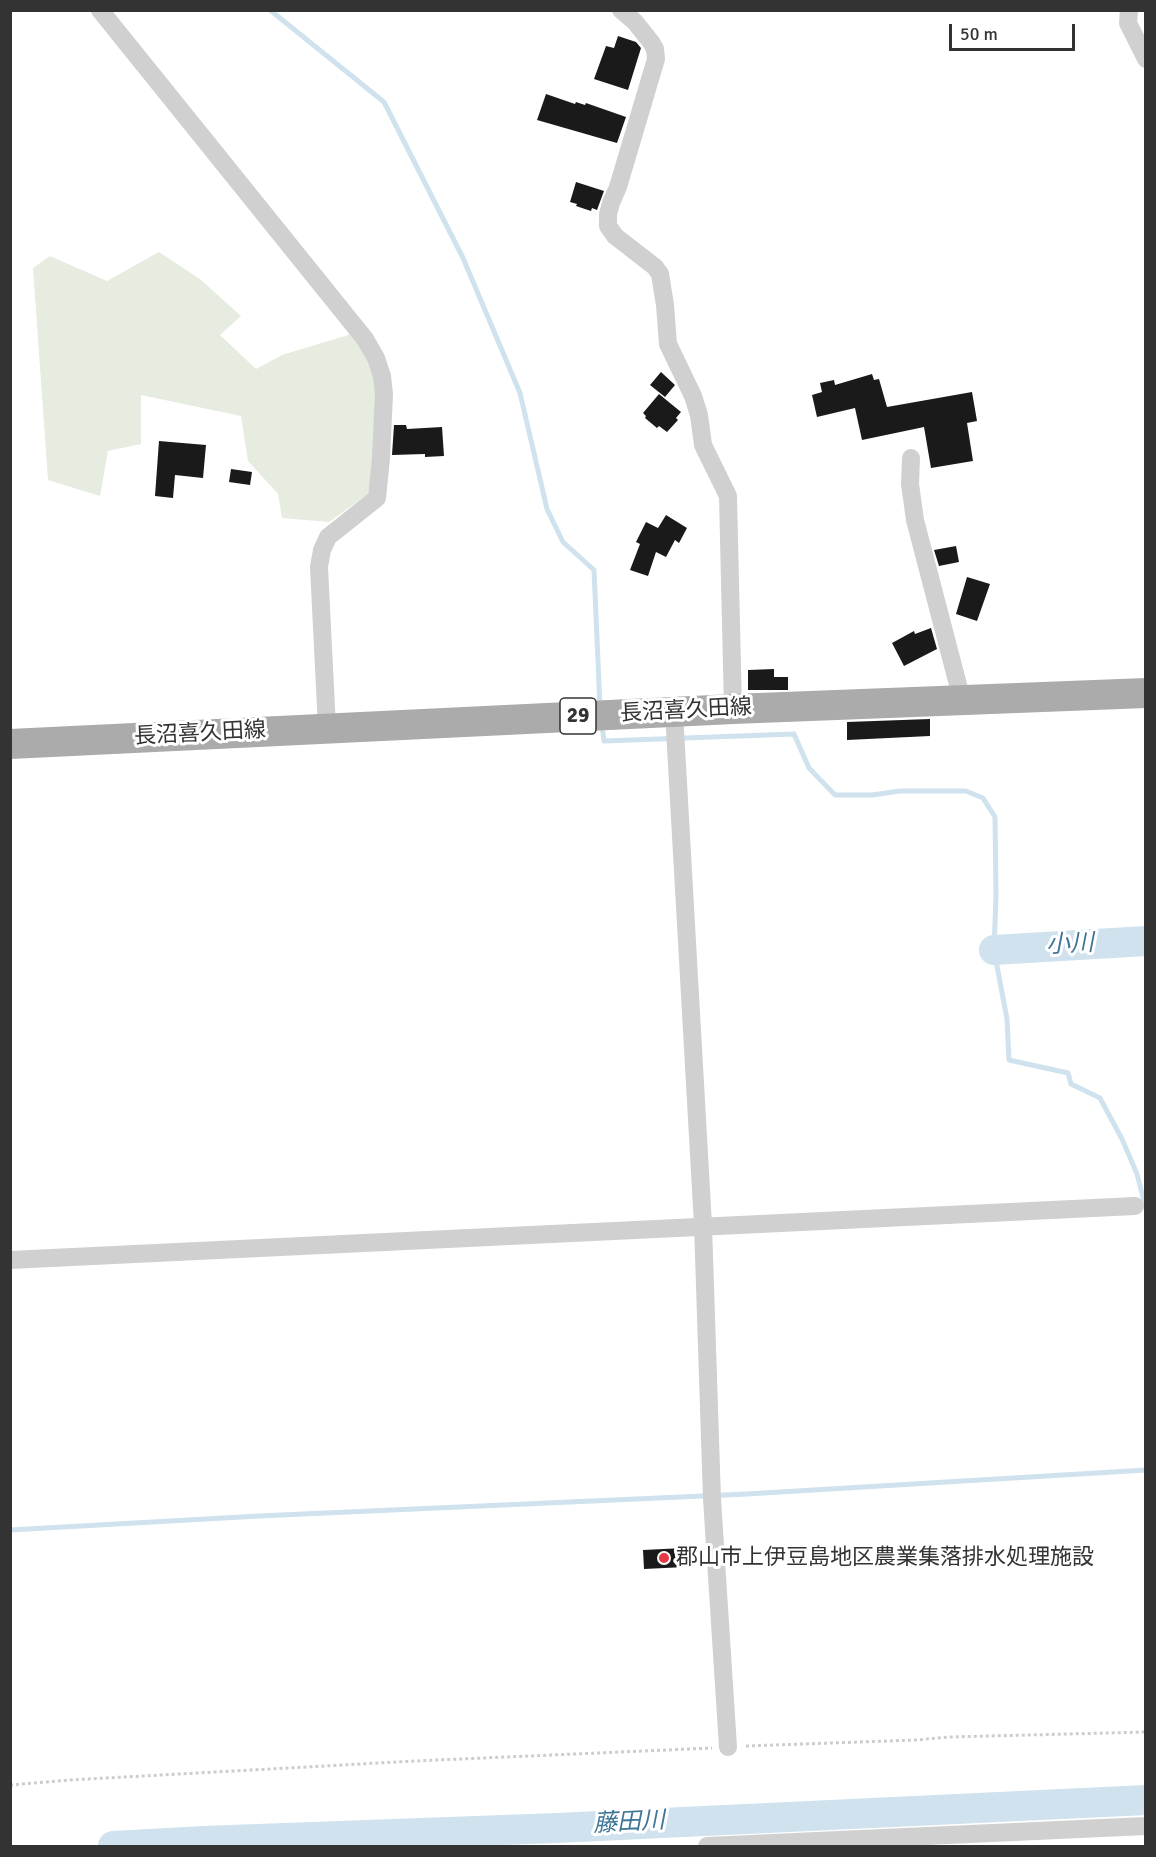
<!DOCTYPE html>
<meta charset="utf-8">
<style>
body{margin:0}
#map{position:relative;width:1156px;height:1857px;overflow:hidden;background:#fff;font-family:Signika,sans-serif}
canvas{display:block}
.frame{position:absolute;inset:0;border:12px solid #333;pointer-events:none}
.scale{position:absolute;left:949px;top:24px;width:126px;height:27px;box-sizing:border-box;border:3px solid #333;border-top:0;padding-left:8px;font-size:18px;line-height:21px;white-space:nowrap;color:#333;-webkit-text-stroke:4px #fff;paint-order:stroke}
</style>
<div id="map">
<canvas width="1156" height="1857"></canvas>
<div class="frame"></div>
<div class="scale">50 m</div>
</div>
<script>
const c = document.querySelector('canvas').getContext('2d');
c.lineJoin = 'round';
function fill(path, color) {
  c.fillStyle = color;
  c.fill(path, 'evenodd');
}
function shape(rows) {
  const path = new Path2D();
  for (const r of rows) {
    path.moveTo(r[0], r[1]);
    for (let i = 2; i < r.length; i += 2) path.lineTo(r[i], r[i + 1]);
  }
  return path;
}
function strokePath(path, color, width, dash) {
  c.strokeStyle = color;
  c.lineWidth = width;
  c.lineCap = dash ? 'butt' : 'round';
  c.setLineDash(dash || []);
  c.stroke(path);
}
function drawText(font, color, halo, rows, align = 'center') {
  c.font = font + ' Signika,"Noto Sans JP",sans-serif';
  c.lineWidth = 6;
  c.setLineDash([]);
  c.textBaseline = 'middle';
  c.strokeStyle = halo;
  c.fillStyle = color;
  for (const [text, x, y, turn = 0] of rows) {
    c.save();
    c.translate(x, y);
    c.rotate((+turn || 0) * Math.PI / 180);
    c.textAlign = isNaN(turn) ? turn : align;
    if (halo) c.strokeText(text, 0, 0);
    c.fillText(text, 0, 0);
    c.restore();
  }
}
const green = shape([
 [159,252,200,279,241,316,220,335,256,369,282,355,355,333,374,369,381,440,368,494,329,522,282,518,278,494,248,461,241,416,141,395,141,444,108,451,100,496,48,480,33,268,50,256,107,281]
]);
const stream = shape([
 [270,10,384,102,463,258,520,393,547,509,563,542,594,570,600,707],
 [602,725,604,741,794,734,809,768,835,795,872,795,900,791,966,791,983,798,995,817,996,896,994,950,1007,1019,1009,1060,1068,1073,1071,1084,1100,1098,1122,1139,1137,1174,1146,1209],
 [10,1530,259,1516,747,1494,1146,1470]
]);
const river = shape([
 [994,950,1146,941],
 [113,1846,204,1841,557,1828,1146,1800]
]);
const building = shape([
 [618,36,636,42,641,48,628,90,594,79,606,46,614,48],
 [546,94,575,104,576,102,585,105,586,103,626,117,617,143,537,120],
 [576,182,604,191,597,210,592,208,591,211,576,206,577,204,570,202],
 [661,372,675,385,665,397,650,385],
 [872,374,874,380,879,379,887,407,972,392,977,421,967,423,973,461,931,468,924,427,862,440,855,408,817,417,812,395,822,392,820,383,834,380,835,385],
 [659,394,681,412,676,418,678,420,667,432,659,426,657,428,645,418,646,416,643,413],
 [394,425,406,425,407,429,442,427,444,456,425,457,425,454,392,455],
 [159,441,206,445,203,478,175,475,173,498,155,496],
 [231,469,252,472,250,485,229,482],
 [666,515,687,528,679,543,675,540,666,557,656,552,648,576,630,570,640,544,636,542,646,522,658,528],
 [956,546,959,562,939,566,934,550],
 [967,577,990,584,977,621,956,614],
 [931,628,937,649,904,666,892,643,914,631,915,634],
 [774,669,774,677,788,677,788,690,748,690,748,670],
 [930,719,930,736,847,740,847,722],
 [684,1548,685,1567,644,1569,643,1550]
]);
const path = shape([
 [746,1746,916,1740,950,1737,1146,1732],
 [10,1785,70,1780,415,1761,712,1748]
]);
const minor = shape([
 [100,10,365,339,376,358,382,376,384,394,381,458,377,498,328,537,322,550,319,567,327,728],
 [621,10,635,22,651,42,655,49,656,59,618,187,611,203,608,214,608,226,615,236,655,267,660,274,665,305,668,344,693,396,699,415,703,445,728,496,733,709],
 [1129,10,1128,23,1146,59],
 [911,458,910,484,915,520,962,700],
 [674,712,703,1225,712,1499,728,1747],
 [10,1260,1135,1206],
 [707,1846,1146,1826]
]);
const primary = shape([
 [10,744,733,709,1146,693]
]);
const markers = [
 [664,1558,6,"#e63946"]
];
const shields = [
 [578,716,36]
];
const shieldNames = [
 ["29",578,716]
];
const streetNames = [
 ["長沼喜久田線",686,711,-3],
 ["長沼喜久田線",200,734,-3]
];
const poiNames = [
 ["郡山市上伊豆島地区農業集落排水処理施設",676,1558]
];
const waterNames = [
 ["小川",1070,945,-3],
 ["藤田川",629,1823,-3]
];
fill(green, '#e6ecdf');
strokePath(stream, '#cfe2ee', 5);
strokePath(river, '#cfe2ee', 30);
fill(building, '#1a1a1a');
strokePath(path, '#cdcdcd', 3, [3, 3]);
strokePath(minor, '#d0d0d0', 18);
strokePath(primary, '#ababab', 30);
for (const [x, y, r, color] of markers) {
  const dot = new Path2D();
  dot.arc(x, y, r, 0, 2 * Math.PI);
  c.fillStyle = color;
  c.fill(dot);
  strokePath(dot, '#fff', 2);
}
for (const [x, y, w] of shields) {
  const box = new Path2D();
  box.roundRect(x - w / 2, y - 18, w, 36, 4.5);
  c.fillStyle = '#fff';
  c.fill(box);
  strokePath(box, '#333', 1.5);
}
drawText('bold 21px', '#333', null, shieldNames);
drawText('22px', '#333', '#fff', streetNames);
drawText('22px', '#333', '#fff', poiNames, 'left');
drawText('italic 24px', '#3f7597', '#fff', waterNames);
</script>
